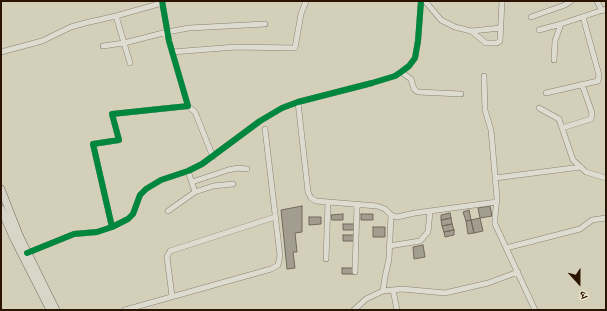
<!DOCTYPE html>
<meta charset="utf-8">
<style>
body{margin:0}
#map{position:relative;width:607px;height:311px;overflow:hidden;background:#d4cfb9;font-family:Cardo,"Noto Serif Devanagari",serif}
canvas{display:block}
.frame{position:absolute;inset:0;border:2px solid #2c1402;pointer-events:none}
.north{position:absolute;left:559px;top:263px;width:40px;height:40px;-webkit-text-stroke:3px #eae4ca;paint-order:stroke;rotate:159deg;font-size:11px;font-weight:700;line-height:16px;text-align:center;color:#2c1402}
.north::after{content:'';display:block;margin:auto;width:14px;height:18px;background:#2c1402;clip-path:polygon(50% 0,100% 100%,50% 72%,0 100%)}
</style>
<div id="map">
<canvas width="607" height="311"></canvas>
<div class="frame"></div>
<div class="north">उ</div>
</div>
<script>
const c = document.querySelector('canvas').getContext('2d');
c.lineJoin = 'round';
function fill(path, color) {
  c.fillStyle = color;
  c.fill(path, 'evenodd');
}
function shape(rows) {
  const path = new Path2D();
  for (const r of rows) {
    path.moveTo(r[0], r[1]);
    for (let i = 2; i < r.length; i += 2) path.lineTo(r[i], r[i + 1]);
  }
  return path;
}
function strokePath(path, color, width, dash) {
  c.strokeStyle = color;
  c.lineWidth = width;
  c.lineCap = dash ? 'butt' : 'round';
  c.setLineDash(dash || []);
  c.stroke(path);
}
const building = shape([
 [302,206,302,232,295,233,297,252,293,252,295,268,287,269,281,210,302,206],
 [490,206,492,216,480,218,478,208,490,206],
 [469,210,471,220,466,221,463,212,469,210],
 [450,213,451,218,441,220,441,215,450,213],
 [343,214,343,220,332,220,331,215,343,214],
 [361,214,373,214,373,220,361,220,361,214],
 [309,217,321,217,321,224,309,225,309,217],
 [451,218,452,224,442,226,441,220,451,218],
 [480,218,483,231,474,233,471,220,480,218],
 [471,220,474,233,468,234,466,221,471,220],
 [343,224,355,224,355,230,343,230,343,224],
 [452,224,454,230,444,232,442,226,452,224],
 [373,227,385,227,385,237,373,237,373,227],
 [454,230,454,235,445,237,444,232,454,230],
 [343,235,355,235,355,241,343,241,343,235],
 [423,245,425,257,414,259,413,247,423,245],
 [342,268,354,268,354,274,342,274,342,268]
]);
const minor = shape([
 [425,1,441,20,455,27,471,31,486,43,497,43,500,41,502,1],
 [597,1,602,11],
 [116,16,130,63],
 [531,17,565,5,571,1],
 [539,30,561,24,606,9],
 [472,31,501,28],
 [103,46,124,43,167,32,189,28,265,24],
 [1,52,42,41,71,27,85,23,116,16,162,3],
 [172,52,236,47,295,48,301,14,306,1],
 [554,60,555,41,561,24],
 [401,72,411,79,414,89,418,92,461,94],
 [484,76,485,110,491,130,497,198,495,217,495,224,535,310],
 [546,93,598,81,599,75,583,17],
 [298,102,308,192,311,198,316,201,377,206,385,209,391,215,397,217,415,213,497,202],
 [188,106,195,112,213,157],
 [539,108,559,119,573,160,586,172,606,178],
 [562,128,591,119,592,113,582,84],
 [495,178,581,167],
 [192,182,228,170,238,168,247,169],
 [195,192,213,186,233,184],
 [168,211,195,192,188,171],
 [112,227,93,144,119,140,112,114,188,106,169,41,162,1],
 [389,246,420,241,428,232,430,212],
 [506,248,580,229,592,220,606,218],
 [27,253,74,234,97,232,112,227,128,219,133,214,140,195,146,189,161,180,188,171,202,164,260,121,282,108,298,102,372,83,395,76,401,72,409,66,415,58,418,41,421,1],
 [326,259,328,203],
 [355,272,357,205],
 [393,290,397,310],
 [383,291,385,277,389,259,391,215],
 [172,296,167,257,170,251,275,217],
 [125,310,271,269,278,265,280,256,265,129],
 [354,310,366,299,383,291,402,289,445,293,488,283,518,272]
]);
const major = shape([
 [1,189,19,235,56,310],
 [1,209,13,237,50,310]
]);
const cycleway = shape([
 [112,227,93,144,119,140,112,114,188,106,169,41,162,1],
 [27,253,74,234,97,232,112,227,128,219,133,214,140,195,146,189,161,180,188,171,202,164,260,121,282,108,298,102,372,83,395,76,401,72,409,66,415,58,418,41,421,1]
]);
fill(building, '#a29d8e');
strokePath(building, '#70695c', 1);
strokePath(minor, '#898274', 6);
strokePath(major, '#70695c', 8);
strokePath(minor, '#dedcd0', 5);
strokePath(major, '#d8d6c9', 7);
strokePath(cycleway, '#00873e', 6);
</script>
